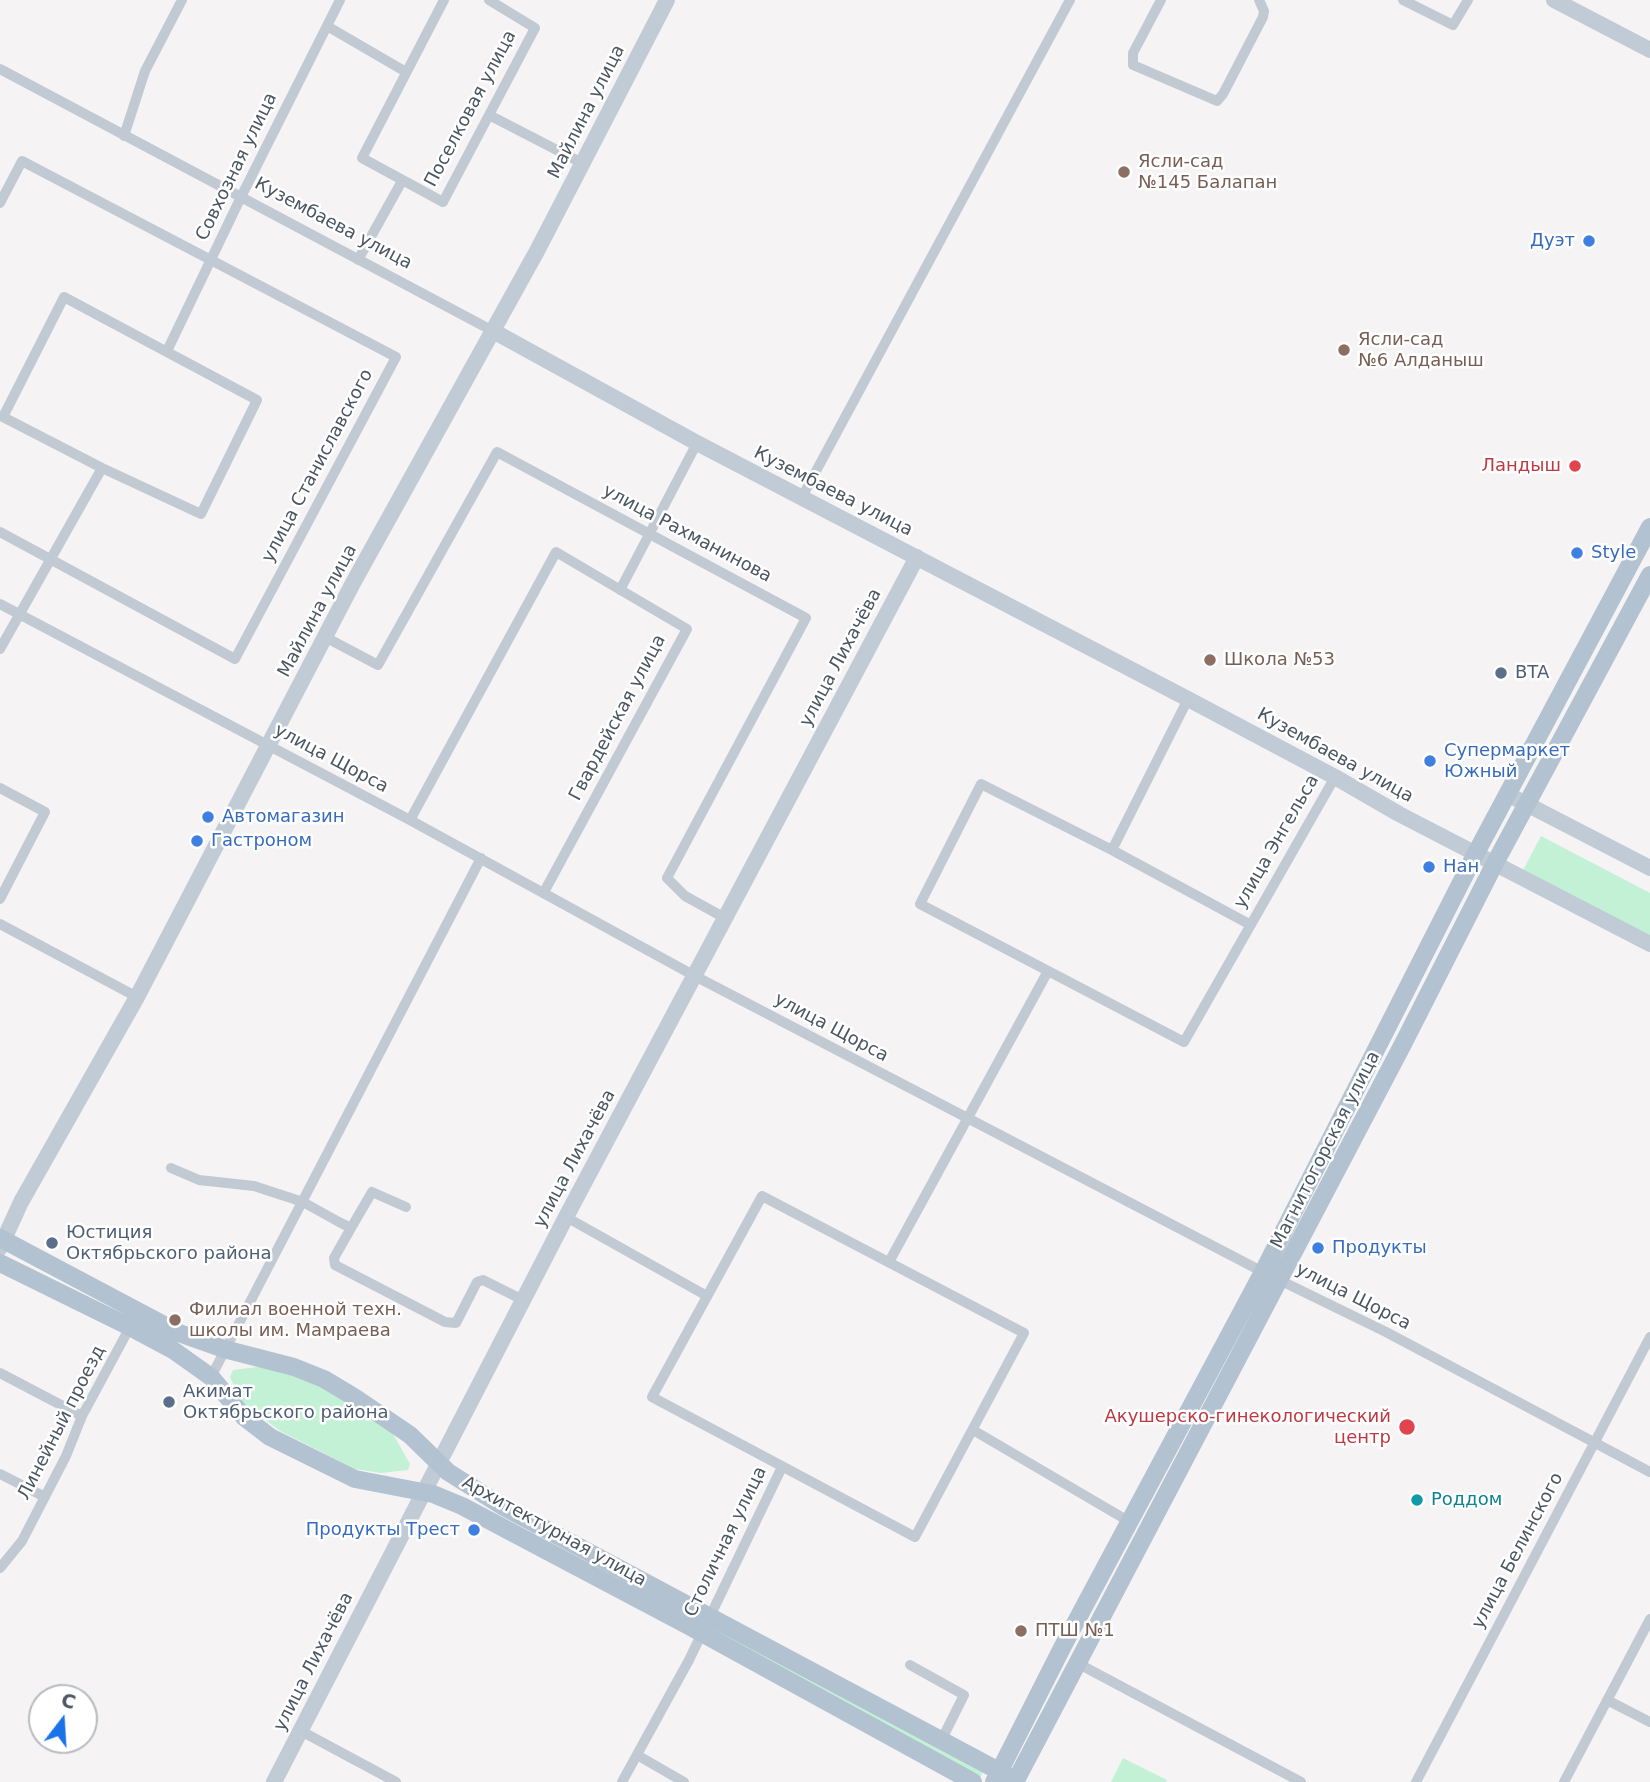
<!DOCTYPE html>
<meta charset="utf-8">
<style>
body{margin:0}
#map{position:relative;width:1650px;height:1782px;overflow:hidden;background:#f5f3f3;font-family:"DejaVu Sans",sans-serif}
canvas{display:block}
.north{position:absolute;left:28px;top:1684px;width:70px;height:70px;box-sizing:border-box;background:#fff;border:2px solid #b7bbc0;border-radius:50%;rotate:17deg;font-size:19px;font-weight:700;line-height:28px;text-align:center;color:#4a5661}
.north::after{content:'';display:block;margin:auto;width:24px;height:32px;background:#1a73e8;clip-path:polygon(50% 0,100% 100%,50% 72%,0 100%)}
</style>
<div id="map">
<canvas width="1650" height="1782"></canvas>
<div class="north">С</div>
</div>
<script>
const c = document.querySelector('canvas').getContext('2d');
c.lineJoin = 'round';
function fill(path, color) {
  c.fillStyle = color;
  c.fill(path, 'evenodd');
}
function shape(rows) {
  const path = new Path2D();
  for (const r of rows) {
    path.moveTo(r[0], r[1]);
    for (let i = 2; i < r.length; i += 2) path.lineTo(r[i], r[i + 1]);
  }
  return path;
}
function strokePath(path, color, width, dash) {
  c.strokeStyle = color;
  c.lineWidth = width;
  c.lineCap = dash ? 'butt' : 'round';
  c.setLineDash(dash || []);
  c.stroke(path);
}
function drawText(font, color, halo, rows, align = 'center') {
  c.font = font + ' "DejaVu Sans",sans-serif';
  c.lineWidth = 5;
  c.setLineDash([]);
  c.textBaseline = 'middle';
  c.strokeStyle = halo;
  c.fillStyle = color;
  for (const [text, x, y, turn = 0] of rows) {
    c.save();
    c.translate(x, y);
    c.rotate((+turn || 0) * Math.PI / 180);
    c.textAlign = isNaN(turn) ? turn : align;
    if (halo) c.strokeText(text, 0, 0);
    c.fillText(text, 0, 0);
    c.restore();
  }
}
const green = shape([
 [1541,836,1650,893,1650,943,1521,874],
 [265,1366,301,1377,342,1397,392,1432,410,1464,408,1470,381,1473,355,1469,280,1431,242,1402,230,1377,233,1370],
 [700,1616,985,1768,979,1780,694,1627],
 [1123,1758,1167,1780,1166,1782,1111,1782]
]);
const street = shape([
 [444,0,362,158,443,202,535,28,489,0],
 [1161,0,1133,53,1133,65,1217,101,1223,94,1263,17,1264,11,1259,0],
 [1403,0,1453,25,1468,0],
 [327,26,406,72],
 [0,69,493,331],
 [489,115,582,163],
 [124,136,145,71,182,0],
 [0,203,22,161,396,357,235,659,0,532],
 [358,260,402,181],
 [64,297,257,400,201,514,102,468,3,417,64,297],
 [167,351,241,197,340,0],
 [802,497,1070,0],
 [620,590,697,443],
 [0,604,410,820,693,975,1263,1272,1386,1332,1650,1472],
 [325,637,378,665,497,452,806,618,667,878,685,896,725,918],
 [0,649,102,468],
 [0,788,45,812,0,899],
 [410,820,556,552,687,629,544,892],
 [1112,850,1188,699],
 [0,924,137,997],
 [1249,924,1112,850,981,784,920,904,1184,1042,1335,777],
 [171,1168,199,1180,254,1186,303,1202,339,1222,351,1228,334,1258,335,1265,445,1322,456,1323,477,1282,483,1280,523,1300],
 [762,1196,1024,1333,915,1537,652,1397,762,1196],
 [566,1217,707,1296],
 [351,1228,372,1192,406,1207],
 [889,1262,1048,971],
 [0,1373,82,1416],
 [211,1377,481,858],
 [973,1430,1130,1522],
 [0,1474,45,1497],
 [0,1568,22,1541,66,1456,82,1416,130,1327],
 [1077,1663,1301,1782],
 [910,1665,964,1695,941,1741],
 [1607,1700,1650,1722],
 [301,1731,396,1782],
 [637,1755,684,1782],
 [622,1782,689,1660,782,1467],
 [1416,1782,1650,1337],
 [1564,1782,1650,1619]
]);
const secondary = shape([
 [1554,0,1650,50],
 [493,331,697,443,1188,699,1335,777,1399,814,1650,944],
 [1507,794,1650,868],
 [0,1248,21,1202,137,997,353,583,537,251,667,0],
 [274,1782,566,1217,917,557]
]);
const primary = shape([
 [0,1238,179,1333,224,1349,294,1367,324,1379,354,1397,410,1435,448,1472,502,1506,1010,1777],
 [0,1263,130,1327,173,1350,211,1377,244,1417,270,1437,355,1479,433,1494,462,1506,689,1626,973,1782],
 [994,1782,1063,1646,1263,1272,1476,853,1650,527],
 [1015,1782,1403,1044,1495,863,1650,575]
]);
const markers = [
 [1124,172,7,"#8d6e63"],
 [1589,241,7,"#3f7fe0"],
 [1344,350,7,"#8d6e63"],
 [1575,466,7,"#e0444e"],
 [1577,553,7,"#3f7fe0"],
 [1210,660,7,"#8d6e63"],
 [1501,673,7,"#5c6f8a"],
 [1430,761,7,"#3f7fe0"],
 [208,817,7,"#3f7fe0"],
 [197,841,7,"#3f7fe0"],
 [1429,867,7,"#3f7fe0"],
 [52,1243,7,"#5c6f8a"],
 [1318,1248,7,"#3f7fe0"],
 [175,1320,7,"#8d6e63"],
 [169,1402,7,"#5c6f8a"],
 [1407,1427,9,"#e0444e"],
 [1417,1500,7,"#0f9aa8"],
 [474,1530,7,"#3f7fe0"],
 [1021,1631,7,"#8d6e63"]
];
const streetNames = [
 ["Поселковая улица",471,109,-62],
 ["Майлина улица",587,112,-63],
 ["Совхозная улица",237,167,-64],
 ["Кузембаева улица",333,224,28],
 ["улица Станиславского",318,466,-62],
 ["Кузембаева улица",833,492,27],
 ["улица Рахманинова",687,534,28],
 ["Майлина улица",318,611,-62],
 ["улица Лихачёва",841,658,-62],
 ["Гвардейская улица",618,718,-62],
 ["Кузембаева улица",1335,756,29],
 ["улица Щорса",331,759,28],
 ["улица Энгельса",1277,842,-60],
 ["улица Щорса",831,1028,28],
 ["Магнитогорская улица",1326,1150,-63],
 ["улица Лихачёва",575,1159,-62],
 ["улица Щорса",1353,1297,27],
 ["Линейный проезд",62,1423,-63],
 ["Архитектурная улица",554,1532,29],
 ["Столичная улица",726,1542,-64],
 ["улица Белинского",1518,1551,-62],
 ["улица Лихачёва",314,1662,-63]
];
const educationNames = [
 ["Ясли-сад",1138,162],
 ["№145 Балапан",1138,183],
 ["Ясли-сад",1358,340],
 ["№6 Алданыш",1358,361],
 ["Школа №53",1224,660],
 ["Филиал военной техн.",189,1310],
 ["школы им. Мамраева",189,1331],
 ["ПТШ №1",1035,1631]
];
const shopNames = [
 ["Дуэт",1575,241,"right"],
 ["Style",1591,553],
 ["Супермаркет",1444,751],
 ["Южный",1444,772],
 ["Автомагазин",222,817],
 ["Гастроном",211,841],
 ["Нан",1443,867],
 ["Продукты",1332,1248],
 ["Продукты Трест",460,1530,"right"]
];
const healthNames = [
 ["Ландыш",1561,466],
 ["Акушерско-гинекологический",1391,1417],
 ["центр",1391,1438]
];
const serviceNames = [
 ["BTA",1515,673],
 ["Юстиция",66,1233],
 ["Октябрьского района",66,1254],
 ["Акимат",183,1392],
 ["Октябрьского района",183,1413]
];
const cultureNames = [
 ["Роддом",1431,1500]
];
fill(green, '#c3f1d5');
strokePath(street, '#c1cad2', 10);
strokePath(secondary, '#c1cbd6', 16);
strokePath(primary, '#b3c2d1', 18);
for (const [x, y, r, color] of markers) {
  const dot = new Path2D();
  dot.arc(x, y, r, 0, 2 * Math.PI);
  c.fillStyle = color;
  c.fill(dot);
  strokePath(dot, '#fff', 2.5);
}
drawText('18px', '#4a5661', '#fff', streetNames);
drawText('18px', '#785e54', '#fff', educationNames, 'left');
drawText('18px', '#366cbe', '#fff', shopNames, 'left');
drawText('18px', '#be3a42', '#fff', healthNames, 'right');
drawText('18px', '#4e5e75', '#fff', serviceNames, 'left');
drawText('18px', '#0d838f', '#fff', cultureNames, 'left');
</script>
